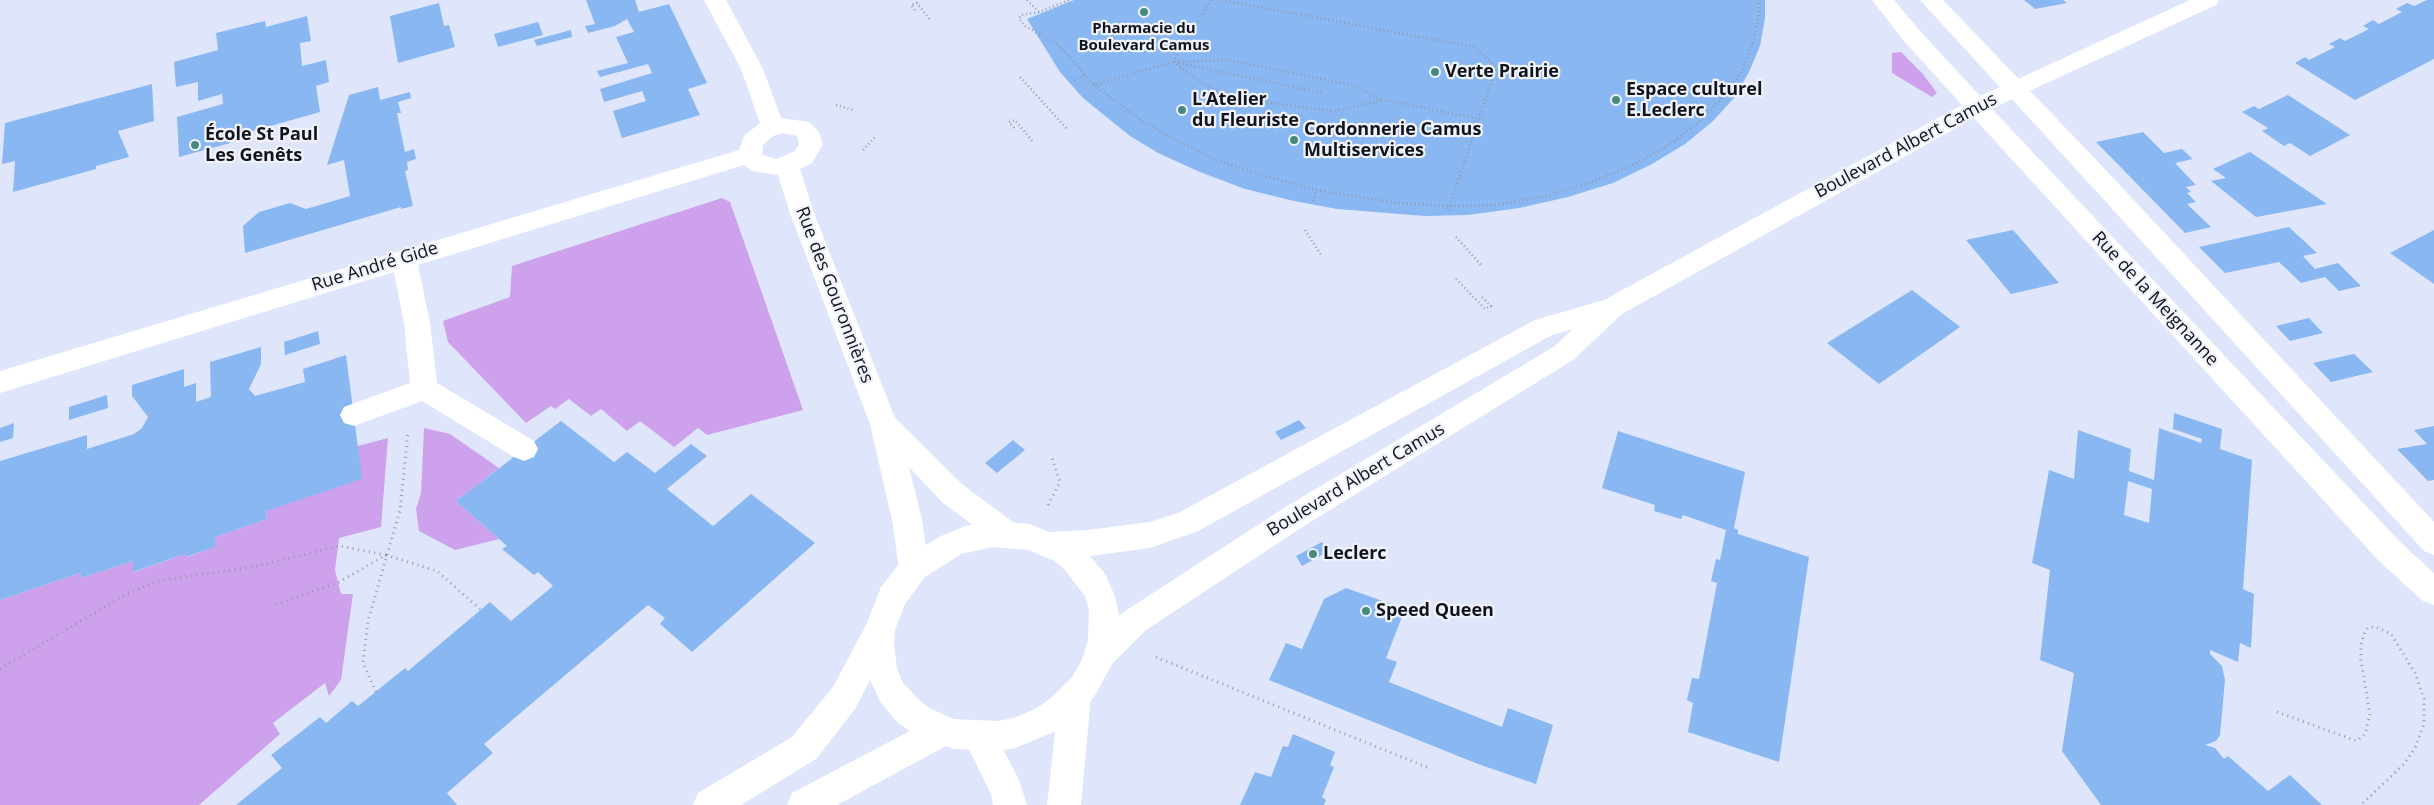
<!DOCTYPE html>
<meta charset="utf-8">
<style>
body{margin:0}
canvas{display:block;background:#dfe6fc}
</style>
<canvas width="2434" height="805"></canvas>
<script>
const c = document.querySelector('canvas').getContext('2d');
c.lineJoin = 'round';
function fill(path, color) {
  c.fillStyle = color;
  c.fill(path, 'evenodd');
}
function shape(rows) {
  const path = new Path2D();
  for (const r of rows) {
    path.moveTo(r[0], r[1]);
    for (let i = 2; i < r.length; i += 2) path.lineTo(r[i], r[i + 1]);
  }
  return path;
}
function strokePath(path, color, width, dash) {
  c.strokeStyle = color;
  c.lineWidth = width;
  c.lineCap = dash ? 'butt' : 'round';
  c.setLineDash(dash || []);
  c.stroke(path);
}
function drawText(font, color, halo, rows, align = 'center') {
  c.font = font + ' "Open Sans",sans-serif';
  c.lineWidth = 4.5;
  c.setLineDash([]);
  c.textBaseline = 'middle';
  c.strokeStyle = halo;
  c.fillStyle = color;
  for (const [text, x, y, turn = 0] of rows) {
    c.save();
    c.translate(x, y);
    c.rotate((+turn || 0) * Math.PI / 180);
    c.textAlign = isNaN(turn) ? turn : align;
    if (halo) c.strokeText(text, 0, 0);
    c.fillText(text, 0, 0);
    c.restore();
  }
}
const green = shape([
 [1901,52,1922,73,1937,93,1932,97,1892,73,1892,53],
 [722,198,730,202,803,410,707,435,698,428,674,447,640,421,627,431,601,409,591,416,569,399,555,409,551,406,526,423,448,342,443,321,510,297,512,266],
 [424,428,450,434,499,468,456,501,499,539,455,550,419,531,416,509,421,493],
 [388,438,381,527,339,538,335,570,341,594,353,594,341,680,329,696,325,683,273,723,280,734,199,805,0,805,0,600,80,573,81,578,133,561,134,572,185,554,187,557,215,547,215,537,267,519,266,511,358,446]
]);
const building = shape([
 [586,0,635,0,639,12,669,4,707,83,688,89,700,115,622,138,613,111,646,101,642,91,604,102,600,89,652,73,648,64,600,77,597,71,628,63,616,37,634,32,627,19,615,26,588,33,585,26,595,24],
 [1074,0,1765,0,1765,18,1760,46,1749,72,1734,98,1712,122,1685,144,1652,164,1613,183,1568,197,1519,208,1468,215,1425,216,1337,209,1294,201,1245,189,1200,172,1158,153,1130,136,1083,98,1060,72,1027,19],
 [2024,0,2063,0,2067,3,2035,9],
 [2427,0,2434,0,2434,59,2355,100,2295,63,2305,57,2309,60,2335,47,2329,44,2340,38,2345,41,2369,29,2363,26,2373,20,2379,24,2402,12,2396,9,2407,3,2414,6],
 [439,3,444,26,449,25,455,47,398,63,390,16],
 [307,16,311,41,300,43,302,66,326,60,329,82,316,86,320,112,249,132,248,130,230,135,230,143,179,157,177,117,223,104,222,94,198,101,198,82,176,87,174,62,218,50,216,33,265,21,266,27],
 [538,22,543,35,498,47,494,34],
 [571,30,572,37,537,46,534,40],
 [152,84,154,121,118,131,129,157,96,166,96,169,13,192,15,161,2,164,5,123],
 [378,87,380,100,410,92,411,98,398,102,401,113,397,113,405,152,414,149,416,159,407,162,408,170,405,171,413,206,401,209,401,207,245,253,243,226,259,212,290,203,306,209,350,196,344,160,327,165,349,95],
 [2288,95,2350,135,2310,156,2290,143,2284,146,2262,131,2268,128,2242,112,2254,106,2259,109],
 [2143,132,2164,153,2182,149,2193,159,2175,163,2196,185,2186,187,2191,192,2187,193,2196,202,2187,204,2211,227,2185,233,2096,142],
 [2250,152,2327,204,2256,217,2211,181,2226,178,2213,169],
 [2289,227,2317,253,2303,256,2315,269,2338,263,2361,286,2339,291,2325,277,2301,283,2279,262,2225,273,2199,247],
 [2013,230,2059,283,2011,294,1966,240],
 [2434,230,2434,284,2390,253],
 [1912,290,1960,327,1879,384,1827,343],
 [2309,318,2323,333,2290,341,2276,326],
 [318,331,320,344,285,355,284,342],
 [261,347,261,364,249,389,255,396,305,382,303,369,346,355,362,479,266,511,267,519,215,537,215,547,186,557,185,554,133,572,133,561,81,578,80,573,0,600,0,461,87,435,87,449,134,434,142,428,148,417,132,396,132,385,184,369,184,387,196,383,196,402,211,397,210,362],
 [2354,354,2373,372,2331,382,2313,363],
 [107,395,108,408,69,420,69,407],
 [2174,413,2222,429,2220,449,2252,460,2243,589,2254,594,2251,648,2240,643,2238,662,2210,650,2210,654,2222,666,2225,680,2220,735,2216,741,2205,745,2215,748,2224,759,2228,756,2268,791,2290,775,2322,805,2101,805,2062,751,2074,673,2040,660,2050,570,2032,563,2049,470,2074,479,2078,430,2131,449,2129,471,2154,480,2159,428,2201,443,2202,439,2173,429],
 [2128,481,2152,489,2149,523,2124,515],
 [1299,420,1306,428,1281,440,1275,432],
 [561,421,614,462,627,452,655,473,691,444,707,456,667,489,713,526,751,494,815,543,692,652,660,624,665,618,648,605,484,744,493,753,447,793,457,805,236,805,282,768,271,755,320,717,326,723,352,701,358,706,405,668,408,671,490,602,511,621,553,586,538,572,534,575,502,549,507,546,456,501],
 [14,423,13,438,0,442,0,428],
 [2434,426,2434,480,2428,481,2397,449,2427,444,2414,430],
 [1618,431,1745,472,1734,528,1738,530,1738,534,1809,557,1779,762,1688,732,1693,703,1687,700,1692,678,1699,679,1717,583,1711,581,1716,559,1720,560,1726,530,1683,515,1681,519,1654,511,1655,505,1602,488],
 [1013,440,1025,450,997,473,985,463],
 [1322,542,1329,551,1302,566,1296,556],
 [1346,588,1405,609,1386,658,1397,662,1389,682,1502,727,1508,708,1553,725,1536,784,1478,764,1269,680,1286,643,1302,649,1324,599],
 [1293,734,1335,752,1330,765,1334,767,1322,797,1326,800,1324,805,1240,805,1255,772,1271,777,1283,746,1288,747]
]);
const pathFar1 = shape([
 [1027,0,1039,12,1070,0],
 [1222,0,1474,47,1496,67,1448,211],
 [915,10,911,5,917,3,931,21],
 [1039,12,1021,15,1019,19,1025,26,1059,45,1085,75],
 [1173,62,1212,89,1264,102,1334,111,1383,100,1480,119],
 [1174,62,1229,60,1355,86,1382,100],
 [1179,63,1322,93],
 [1020,77,1067,129],
 [1074,81,1085,75,1094,85,1173,62,1211,0],
 [1094,85,1145,123,1180,142,1217,160,1258,174,1316,190,1398,203,1448,206,1497,205,1546,196,1592,182,1633,165,1669,145,1699,122,1723,97,1742,71,1753,43,1759,15,1758,0],
 [836,105,853,110],
 [1014,128,1009,122,1015,120,1034,143],
 [863,150,875,137],
 [1313,201,1316,190],
 [1305,230,1321,255],
 [1456,237,1482,266],
 [1456,279,1485,309,1491,306,1482,297]
]);
const path = shape([
 [1048,505,1060,482,1051,455],
 [386,555,437,571,481,610],
 [1156,657,1431,769],
 [0,669,123,596,158,581,252,567,340,546,386,555,339,582,272,606],
 [376,692,363,663,368,621,400,510,408,433],
 [2277,712,2357,741,2365,734,2370,715,2361,660,2361,645,2365,631,2369,627,2376,627,2391,634,2415,673,2424,699,2424,724,2415,748,2403,765,2361,805]
]);
const street = shape([
 [704,0,726,0,763,69,781,118,809,122,819,132,823,144,812,163,800,169,815,216,895,418,963,485,1017,525,1022,534,1017,543,1007,547,997,543,943,503,909,467,922,520,929,568,925,577,914,581,903,577,899,568,892,520,870,424,791,216,778,175,752,171,744,165,418,265,430,323,437,383,534,441,538,449,534,457,524,461,514,457,422,401,354,426,344,423,340,415,344,407,410,383,404,323,394,272,0,393,0,371,739,150,744,136,760,123,741,69,704,0],
 [783,133,797,136,799,144,795,151,777,159,762,155,763,145,773,136,783,133],
 [2190,0,2219,0,2216,5,2023,94,2015,96,2007,94,2004,89,2007,84,2190,0],
 [1075,682,1086,686,1091,697,1081,805,1047,805,1059,697,1064,686,1075,682],
 [979,722,991,726,1019,780,1027,805,993,805,991,794,963,737,967,726,979,722]
]);
const secondary = shape([
 [1872,0,1894,0,1920,31,1980,96,2000,87,1920,0,1943,0,2102,166,2434,522,2434,555,2424,551,2012,99,1992,109,2401,543,2434,573,2434,605,2423,601,2379,561,1974,118,1622,314,1573,360,1304,526,1146,630,1112,664,1094,697,1073,720,1059,730,1015,748,997,751,954,749,946,746,837,805,787,805,792,793,910,731,899,724,881,703,870,680,855,709,816,759,741,805,693,805,698,793,792,737,833,687,867,623,881,587,903,559,941,536,965,526,993,521,1030,524,1049,532,1088,530,1150,522,1178,513,1535,320,1604,300,1962,105,1904,41,1872,0],
 [1573,329,1555,346,1284,508,1119,615,1115,596,1105,574,1090,556,1150,548,1198,531,1552,335,1573,329],
 [993,547,1028,550,1053,560,1064,569,1085,596,1089,610,1088,640,1082,660,1072,677,1051,698,1037,708,1014,718,997,721,954,719,931,709,921,702,903,683,897,668,894,643,895,630,905,604,925,577,961,554,993,547]
]);
const markers = [
 [1144,12,5,"#46897d"],
 [1435,72,5,"#46897d"],
 [1616,100,5,"#46897d"],
 [1182,110,5,"#46897d"],
 [1294,140,5,"#46897d"],
 [195,145,5,"#46897d"],
 [1313,554,5,"#46897d"],
 [1366,611,5,"#46897d"]
];
const farPoinames = [
 ["Pharmacie du",1144,29],
 ["Boulevard Camus",1144,46]
];
const poiNames = [
 ["Verte Prairie",1445,72],
 ["Espace culturel",1626,90],
 ["E.Leclerc",1626,111],
 ["L’Atelier",1192,100],
 ["du Fleuriste",1192,121],
 ["Cordonnerie Camus",1304,130],
 ["Multiservices",1304,151],
 ["École St Paul",205,135],
 ["Les Genêts",205,156],
 ["Leclerc",1323,554],
 ["Speed Queen",1376,611]
];
const streetNames = [
 ["Boulevard Albert Camus",1906,146,-28],
 ["Rue André Gide",375,267,-17],
 ["Rue des Gouronnières",834,295,69],
 ["Rue de la Meignanne",2155,299,47],
 ["Boulevard Albert Camus",1356,480,-31]
];
fill(green, '#cda1ec');
fill(building, '#88b7f2');
strokePath(pathFar1, '#959aab', 2.5, [1, 3]);
strokePath(path, '#959aab', 3, [1, 4.5]);
fill(street, '#fff');
fill(secondary, '#fff');
for (const [x, y, r, color] of markers) {
  const dot = new Path2D();
  dot.arc(x, y, r, 0, 2 * Math.PI);
  c.fillStyle = color;
  c.fill(dot);
  strokePath(dot, '#f1f3fc', 2);
}
drawText('bold 15px', '#12141b', '#f1f3fc', farPoinames);
drawText('bold 18px', '#12141b', '#f1f3fc', poiNames, 'left');
drawText('18px', '#12141b', '#f1f3fc', streetNames);
</script>
